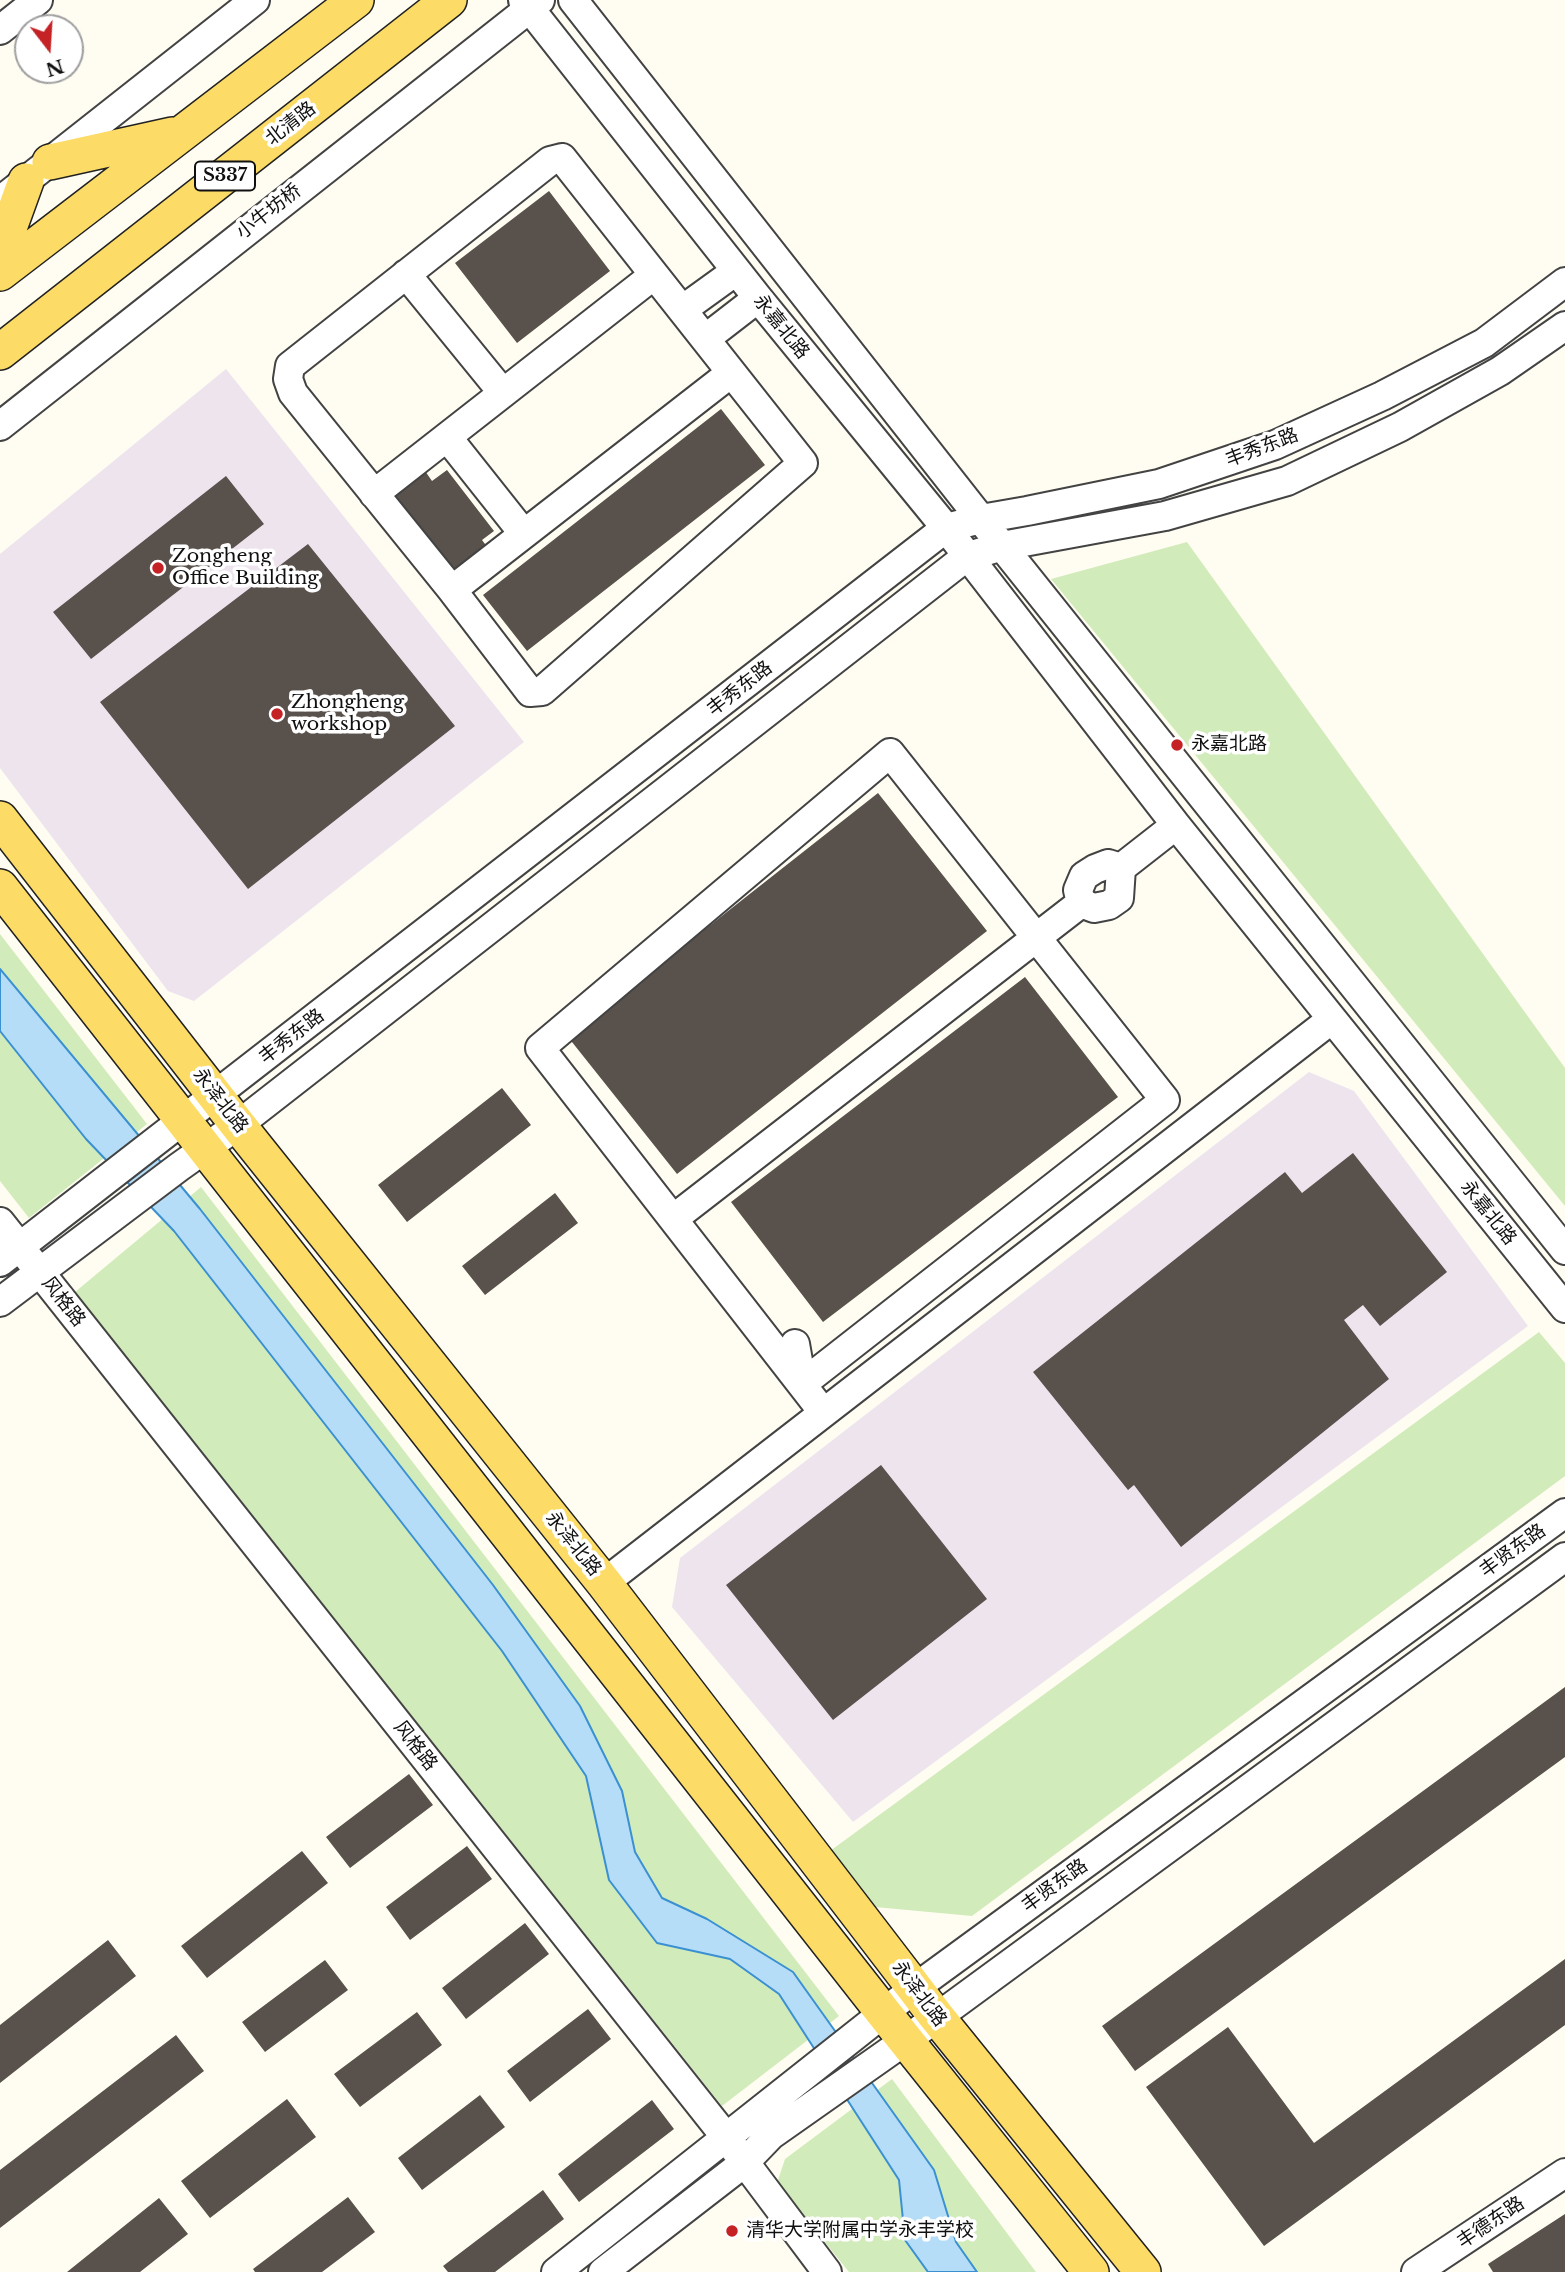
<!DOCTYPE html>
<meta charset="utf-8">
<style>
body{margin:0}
#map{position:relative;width:1565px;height:2272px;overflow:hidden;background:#fffdf2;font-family:"Libre Baskerville",serif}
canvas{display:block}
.north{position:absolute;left:14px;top:14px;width:70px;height:70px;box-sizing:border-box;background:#fff;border:2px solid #9f9f9f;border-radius:50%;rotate:163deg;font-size:19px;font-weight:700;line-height:28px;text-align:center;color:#101010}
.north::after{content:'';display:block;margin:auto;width:24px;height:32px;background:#c52225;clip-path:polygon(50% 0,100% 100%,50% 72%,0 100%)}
</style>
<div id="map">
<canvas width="1565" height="2272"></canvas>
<div class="north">N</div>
</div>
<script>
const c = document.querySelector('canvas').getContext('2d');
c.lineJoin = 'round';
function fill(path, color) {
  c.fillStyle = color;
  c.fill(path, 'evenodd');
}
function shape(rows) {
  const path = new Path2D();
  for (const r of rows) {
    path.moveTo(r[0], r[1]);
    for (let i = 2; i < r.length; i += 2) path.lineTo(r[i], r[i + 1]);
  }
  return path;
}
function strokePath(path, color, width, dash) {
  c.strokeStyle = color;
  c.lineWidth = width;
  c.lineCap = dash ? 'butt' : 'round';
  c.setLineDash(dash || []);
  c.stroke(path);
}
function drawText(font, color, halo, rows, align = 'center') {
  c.font = font + ' "Libre Baskerville","Noto Sans SC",serif';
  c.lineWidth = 7;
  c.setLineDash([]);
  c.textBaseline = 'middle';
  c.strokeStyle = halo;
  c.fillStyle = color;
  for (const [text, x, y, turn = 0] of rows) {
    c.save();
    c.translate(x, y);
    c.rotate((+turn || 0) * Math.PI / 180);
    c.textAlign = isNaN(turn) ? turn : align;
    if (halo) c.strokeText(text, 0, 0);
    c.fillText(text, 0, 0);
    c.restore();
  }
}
const industrial = shape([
 [226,369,524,742,194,1001,168,991,0,768,0,554],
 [1309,1072,1354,1091,1528,1326,853,1822,672,1607,680,1558]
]);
const green = shape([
 [1187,542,1565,1068,1565,1206,1051,579],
 [0,934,147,1124,29,1218,0,1181],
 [201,1187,839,2016,722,2106,75,1292],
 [1539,1332,1565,1363,1565,1476,972,1916,875,1907,830,1851],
 [892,2079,1036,2272,849,2272,777,2183,785,2159]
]);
const water = shape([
 [0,969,200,1209,493,1585,580,1706,622,1791,635,1852,662,1898,707,1919,793,1972,934,2170,956,2242,977,2272,928,2272,905,2240,899,2180,779,1994,730,1959,657,1943,609,1880,586,1776,502,1651,174,1231,86,1139,0,1031,0,969]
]);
const building = shape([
 [549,191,610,271,517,343,455,263],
 [721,409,765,465,527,651,483,595],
 [423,468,432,481,447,470,494,531,482,540,488,548,452,575,390,494],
 [226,476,264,524,91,659,53,612],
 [308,544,455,726,248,889,100,702],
 [878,793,987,931,677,1174,568,1037],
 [1025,977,1118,1097,823,1322,731,1202],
 [502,1088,531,1125,407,1222,378,1185],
 [1353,1153,1447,1272,1380,1326,1363,1305,1344,1320,1389,1379,1181,1547,1134,1485,1128,1490,1033,1372,1285,1172,1302,1193],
 [555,1193,578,1223,485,1295,462,1266],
 [881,1465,987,1599,833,1720,726,1585],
 [1565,1687,1565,1757,1135,2071,1102,2026],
 [409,1774,433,1805,350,1868,326,1837],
 [467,1846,492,1879,410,1940,386,1907],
 [302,1851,328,1883,207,1978,181,1946],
 [525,1923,549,1954,466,2019,442,1988],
 [108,1940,136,1976,0,2083,0,2025],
 [1565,1959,1565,2025,1264,2246,1146,2087,1228,2027,1314,2143],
 [325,1960,348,1990,265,2052,242,2022],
 [588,2009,611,2039,530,2102,507,2071],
 [417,2012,442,2045,360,2107,334,2074],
 [176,2035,204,2071,0,2228,0,2170],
 [480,2095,505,2127,422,2190,398,2158],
 [287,2099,316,2137,210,2218,181,2181],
 [652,2100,674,2129,579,2202,558,2174],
 [543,2190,564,2219,495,2272,448,2272,443,2266],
 [348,2197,375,2232,322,2272,255,2272,253,2269],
 [159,2198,188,2234,140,2272,67,2272],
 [1565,2214,1565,2272,1493,2272,1488,2264]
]);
const minor = shape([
 [523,0,758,298,946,528,1176,825,1565,1308],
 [573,0,1002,546,1565,1250],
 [0,30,38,0],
 [562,158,803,463,542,691,530,692,452,590,293,393,288,379,290,366,550,161,562,158],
 [0,201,255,0],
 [406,274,503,393],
 [682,310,736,271],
 [705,339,758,298],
 [0,426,540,0],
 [447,437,524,534],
 [374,494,654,275],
 [452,590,731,373],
 [1108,864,1121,868,1119,898,1109,905,1094,908,1081,903,1078,890,1084,876,1095,869,1108,864],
 [1121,868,1176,825],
 [673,1219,1081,903],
 [0,1222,725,2136,827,2272],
 [0,1262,946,528,981,519,1027,511,1159,484,1275,445,1382,396,1484,343,1565,282],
 [0,1302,179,1167,238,1125,966,557,1002,546,1165,516,1287,481,1400,427,1500,371,1565,326],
 [795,1344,802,1384,1165,1100,890,753,540,1048,823,1412],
 [604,1583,1332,1019],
 [556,2272,915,1988,1565,1513],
 [603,2272,744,2163,771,2135,906,2040,1565,1557],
 [1416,2272,1565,2173]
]);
const major = shape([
 [50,162,172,135],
 [0,253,26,181],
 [0,273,356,0],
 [0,352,449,0],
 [0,819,238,1125,604,1583,936,2016,1143,2272],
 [0,887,883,2012,1091,2272]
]);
const markers = [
 [158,568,7,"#c52225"],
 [277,714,7,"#c52225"],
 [1177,745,7,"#c52225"],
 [732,2231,7,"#c52225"]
];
const shields = [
 [225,176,60]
];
const shieldNames = [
 ["S337",225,176]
];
const streetNames = [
 ["北清路",291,124,-38],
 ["小牛坊桥",269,212,-38],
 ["永嘉北路",781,327,51],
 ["丰秀东路",1262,448,-21],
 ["丰秀东路",740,689,-38],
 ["丰秀东路",292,1037,-38],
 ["永泽北路",220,1101,52],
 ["永嘉北路",1488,1213,51],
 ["风格路",63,1302,52],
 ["永泽北路",573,1544,51],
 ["丰贤东路",1513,1551,-36],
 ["风格路",415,1746,52],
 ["丰贤东路",1055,1886,-36],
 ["永泽北路",919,1994,53],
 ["丰德东路",1491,2223,-34]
];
const poiNames = [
 ["Zongheng",172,557],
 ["Office Building",172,579],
 ["Zhongheng",291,703],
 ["workshop",291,725],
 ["永嘉北路",1191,745],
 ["清华大学附属中学永丰学校",746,2231]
];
fill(industrial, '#ede4ee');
fill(green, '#d2ebba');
fill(water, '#b5ddf8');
strokePath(water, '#3a90d1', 2);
fill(building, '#59514c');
strokePath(minor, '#434343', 32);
strokePath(major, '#212121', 38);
strokePath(minor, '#fff', 28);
strokePath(major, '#fcdc66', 35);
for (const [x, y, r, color] of markers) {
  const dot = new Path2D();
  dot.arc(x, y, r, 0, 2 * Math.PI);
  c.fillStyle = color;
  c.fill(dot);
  strokePath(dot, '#fff', 2.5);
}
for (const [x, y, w] of shields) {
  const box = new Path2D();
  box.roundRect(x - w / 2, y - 14.5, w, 29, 5);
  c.fillStyle = '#fff';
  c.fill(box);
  strokePath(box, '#101010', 2);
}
drawText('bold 18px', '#101010', null, shieldNames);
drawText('19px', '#101010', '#fff', streetNames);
drawText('19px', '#101010', '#fff', poiNames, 'left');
</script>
